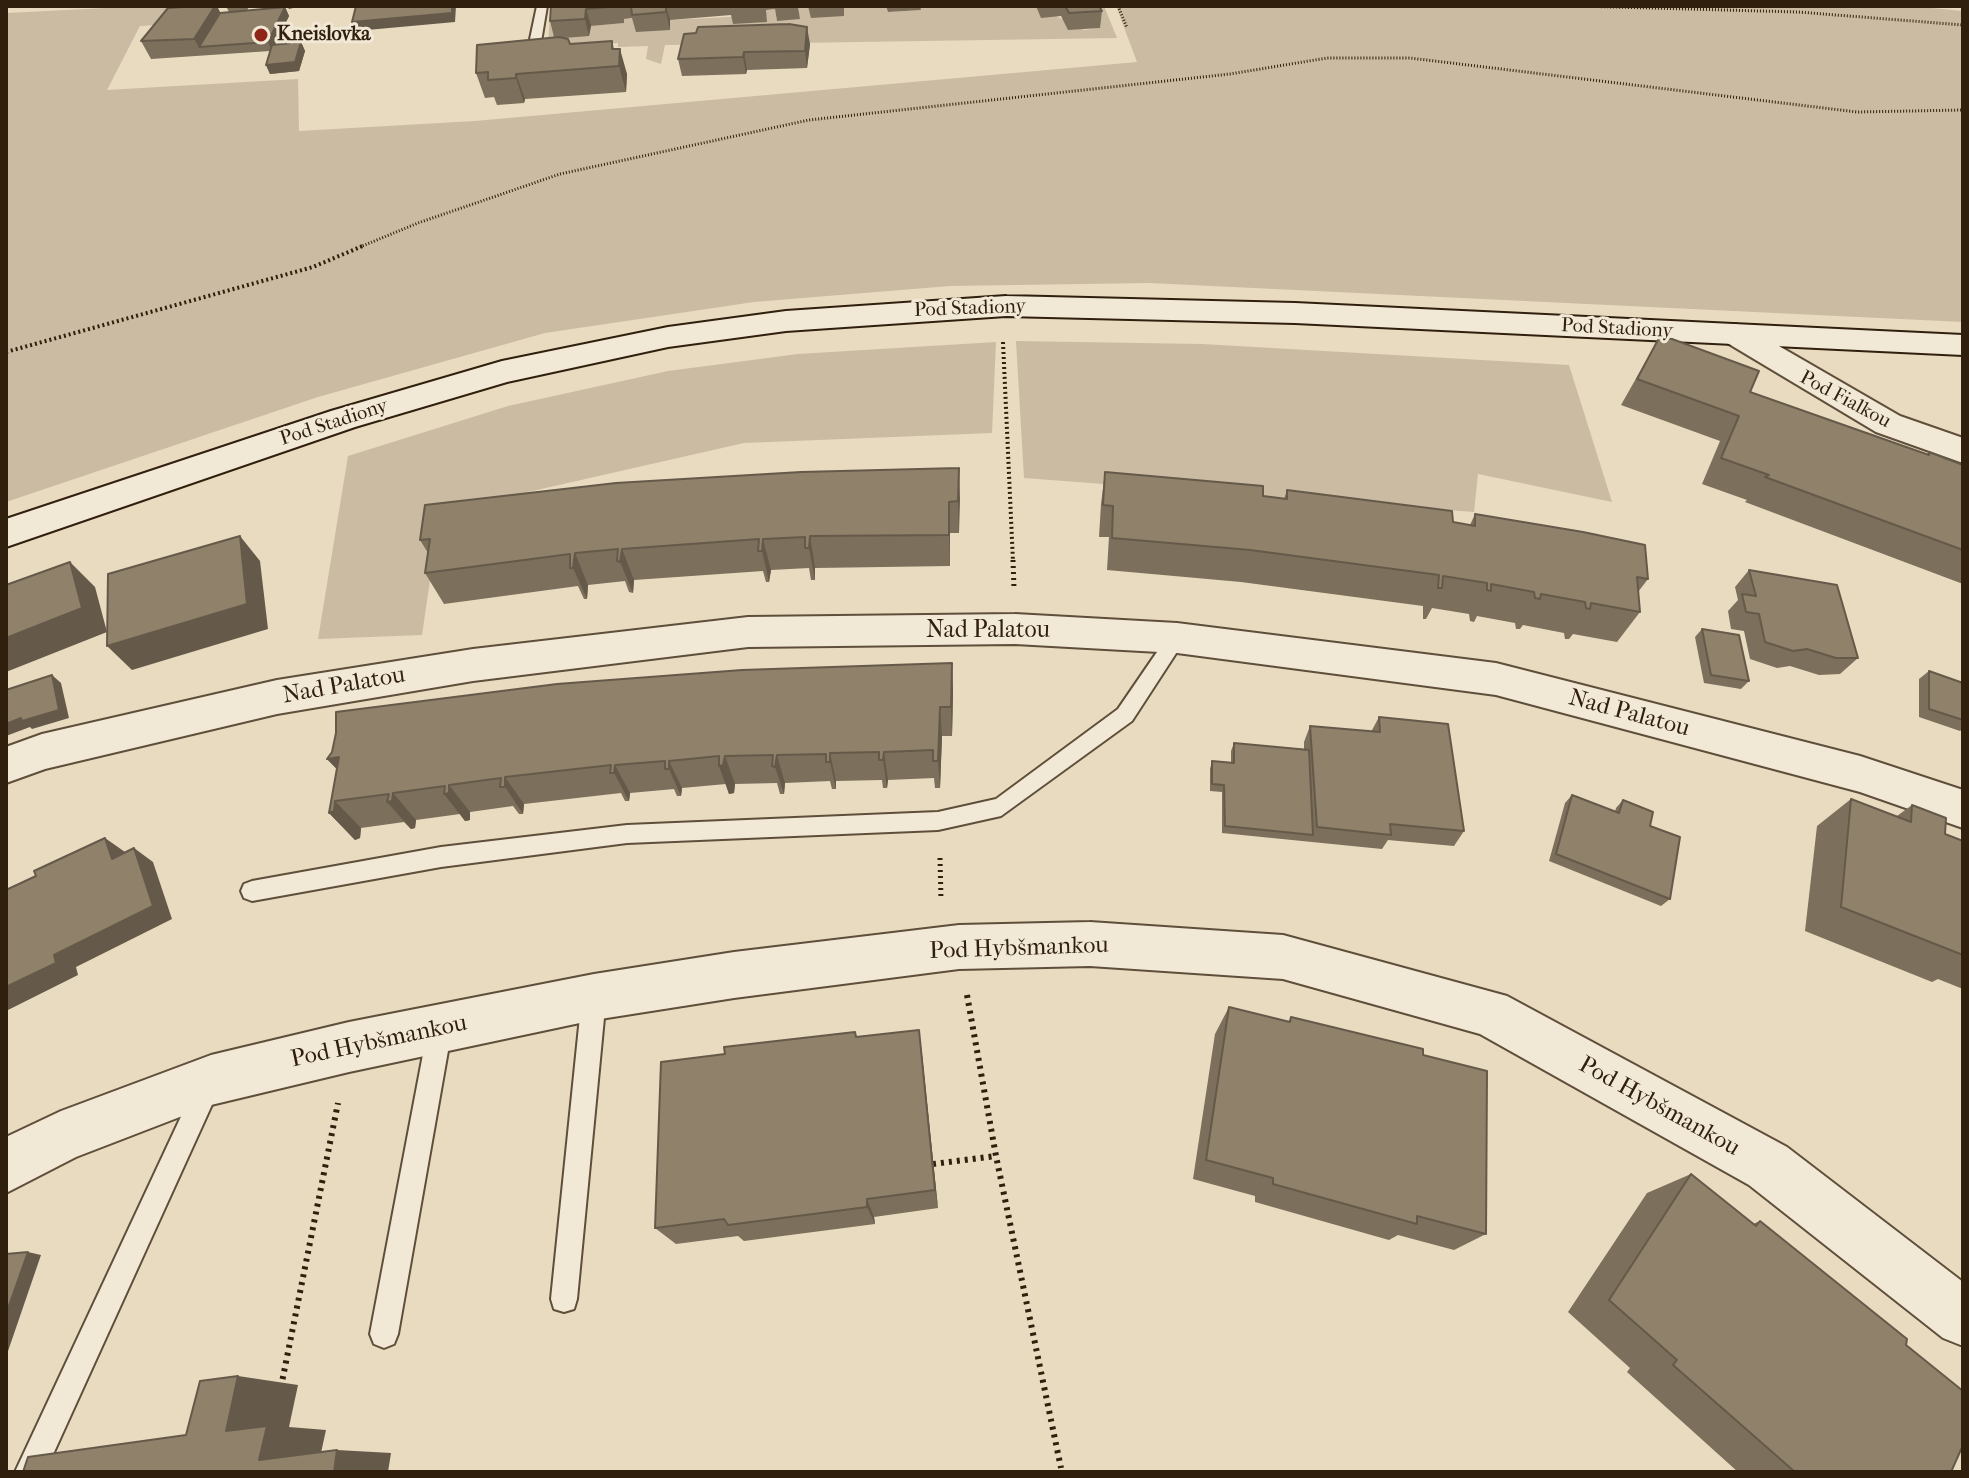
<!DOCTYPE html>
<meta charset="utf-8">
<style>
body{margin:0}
#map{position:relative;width:1969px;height:1478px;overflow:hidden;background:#e9dbc0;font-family:"IM FELL French Canon",serif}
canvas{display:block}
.frame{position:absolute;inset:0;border:8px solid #301f0d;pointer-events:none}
</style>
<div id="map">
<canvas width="1969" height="1478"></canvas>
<div class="frame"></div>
</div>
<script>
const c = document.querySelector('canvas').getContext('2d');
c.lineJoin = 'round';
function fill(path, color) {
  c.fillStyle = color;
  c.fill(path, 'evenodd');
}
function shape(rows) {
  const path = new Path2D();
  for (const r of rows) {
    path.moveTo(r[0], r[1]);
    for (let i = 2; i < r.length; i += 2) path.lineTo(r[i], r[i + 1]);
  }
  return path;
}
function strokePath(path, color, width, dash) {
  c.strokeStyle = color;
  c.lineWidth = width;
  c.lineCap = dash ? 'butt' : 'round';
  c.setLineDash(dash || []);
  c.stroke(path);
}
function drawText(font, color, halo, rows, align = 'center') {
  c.font = font + ' "IM FELL French Canon",serif';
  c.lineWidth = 6;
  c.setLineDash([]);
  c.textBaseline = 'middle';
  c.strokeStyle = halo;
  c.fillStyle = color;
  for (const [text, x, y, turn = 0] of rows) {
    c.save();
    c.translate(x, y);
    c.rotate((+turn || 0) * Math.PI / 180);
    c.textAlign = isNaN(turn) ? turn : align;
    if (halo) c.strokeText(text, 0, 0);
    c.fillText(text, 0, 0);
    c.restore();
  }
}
const green = shape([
 [146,6,210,6,180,24,140,26,107,90,298,79,299,131,475,121,1137,62,1116,6,1911,6,1963,11,1963,322,1149,283,950,286,754,302,545,333,318,397,6,502,6,13],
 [808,6,810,12,845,6,886,6,888,12,920,10,920,6,1036,6,1084,30,1098,28,1080,6,1104,6,1117,38,665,45,661,64,646,59,648,46,618,47,618,43,557,48,548,44,550,14,557,14,589,36,591,26,623,23,624,19,634,18,669,30,670,20,766,15,766,10,775,9,777,21,798,7],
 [1016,341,1202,344,1569,365,1612,502,1478,474,1474,512,1024,478],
 [996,342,992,433,744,443,440,512,422,635,318,639,348,456,508,406,668,371,798,354]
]);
const pathFar3 = shape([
 [1118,6,1127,28],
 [1577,6,1798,12,1963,25],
 [360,247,418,223,560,174,809,120,1230,74,1327,58,1410,58,1857,112,1963,110]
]);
const pathFar2 = shape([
 [1003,342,1013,562],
 [6,352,313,267,365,245]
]);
const pathFar1 = shape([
 [1013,560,1014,588],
 [940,858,941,900]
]);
const path = shape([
 [967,995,996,1156,1061,1468],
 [933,1164,996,1156],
 [281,1387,338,1103]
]);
const lane = shape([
 [537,6,547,6,541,42,559,51,559,55,551,55,529,44,537,6],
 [1177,631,1186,638,1132,721,1001,816,938,830,627,843,441,867,252,901,244,898,241,891,244,884,252,881,441,847,627,825,938,812,996,799,1118,709,1170,633,1177,631],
 [594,986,602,989,606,997,577,1299,574,1309,564,1312,554,1309,551,1299,582,997,586,989,594,986],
 [440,1016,448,1020,452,1028,398,1334,394,1344,384,1348,374,1344,370,1334,428,1028,432,1020,440,1016],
 [208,1075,217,1078,220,1087,45,1472,15,1472,199,1078,208,1075]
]);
const street = shape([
 [1735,324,1746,327,1900,416,1963,438,1963,463,1876,432,1724,341,1719,334,1724,327,1735,324],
 [1015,614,1177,623,1496,663,1860,756,1963,790,1963,828,1860,792,1496,695,1177,653,1015,644,748,647,473,681,277,714,45,769,6,783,6,747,42,734,277,680,473,649,748,617,1015,614],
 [1090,922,1283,935,1507,996,1787,1147,1963,1282,1963,1346,1943,1338,1749,1185,1480,1034,1283,979,1090,966,959,969,734,998,594,1020,349,1072,211,1105,76,1157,6,1193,6,1137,61,1111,211,1055,349,1022,594,974,734,952,959,925,1090,922]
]);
const secondary = shape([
 [1006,296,1295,303,1963,335,1963,355,1295,323,1006,316,786,331,668,347,507,382,355,427,6,547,6,519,331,411,502,361,668,327,786,311,1006,296]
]);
const wall = shape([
 [199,6,217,6,220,13,229,12,226,6,249,6,247,11,285,7,289,16,275,44,301,42,305,51,299,71,270,74,266,65,270,51,151,59,141,41],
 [551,6,844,6,844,16,811,18,808,6,798,7,800,19,777,21,775,9,766,10,767,22,733,24,731,15,670,20,670,30,636,32,632,18,624,19,624,23,591,26,589,36,564,38,570,44,612,41,614,49,627,74,626,92,525,99,524,103,497,105,494,97,485,98,476,73,554,37,550,21],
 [886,6,920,6,921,10,888,12],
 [1036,6,1099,6,1102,11,1100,28,1068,30,1061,16,1041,18],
 [810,44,807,68,747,70,746,74,682,76,678,59],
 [1659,338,1750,392,1927,454,1929,452,1963,465,1963,584,1745,502,1747,500,1702,484,1720,441,1621,405],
 [959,468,959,533,950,533,950,566,815,568,815,580,811,580,809,568,771,570,769,582,766,582,763,571,634,580,633,593,629,592,625,581,588,585,587,599,584,599,578,586,444,604,425,573,428,553,420,540],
 [1105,472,1284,499,1287,490,1470,525,1475,514,1648,579,1638,592,1640,612,1617,642,1573,634,1569,639,1565,639,1564,633,1523,625,1520,629,1516,629,1515,623,1477,616,1474,622,1470,621,1469,614,1432,608,1426,619,1423,619,1423,606,1241,582,1107,570,1109,537,1099,537,1101,504],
 [1749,570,1858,658,1840,674,1819,675,1790,666,1777,668,1750,659,1744,631,1731,629,1728,611,1738,600,1735,587],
 [1702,629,1749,681,1741,689,1704,683,1695,637],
 [952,663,953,693,952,736,942,736,940,788,935,788,934,778,888,780,887,788,883,788,882,780,836,781,836,789,832,789,830,781,785,783,784,794,780,794,777,783,735,784,734,793,729,794,726,784,682,788,681,796,677,796,674,789,630,793,629,801,625,801,621,793,524,804,523,814,519,814,513,806,470,812,470,820,465,821,460,814,416,820,415,828,411,829,404,822,361,828,360,838,355,840,329,813,337,769,327,759],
 [1929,671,1963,683,1963,729,1960,731,1919,717,1919,679],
 [1379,717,1464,831,1454,846,1388,840,1382,849,1222,833,1222,792,1210,791,1210,769,1212,761,1231,763,1231,751,1234,743,1304,749,1304,742,1310,726,1371,732],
 [1572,795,1615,812,1616,808,1623,800,1650,826,1670,899,1661,906,1549,861,1565,803],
 [1851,799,1897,816,1912,805,1945,834,1963,841,1963,989,1938,979,1932,982,1805,931,1817,826],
 [1229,1007,1288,1022,1291,1017,1423,1055,1486,1234,1454,1250,1398,1235,1389,1240,1255,1202,1255,1196,1193,1179,1215,1034],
 [857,1037,922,1055,938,1208,874,1217,875,1224,744,1241,738,1236,676,1244,655,1228],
 [1691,1174,1753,1224,1760,1221,1906,1345,1951,1472,1738,1472,1627,1372,1630,1368,1568,1312,1647,1193]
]);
const shadedWall = shape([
 [215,6,217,6,225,22,199,47,194,39],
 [287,6,301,6,289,9],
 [452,6,456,6,455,22,356,31,352,22],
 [666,6,670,20,670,30,666,12],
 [285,7,289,16,272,51,268,42],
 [586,9,591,26,589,36,585,19],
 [807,27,810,44,807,68,805,51],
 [301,42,305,51,299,71,270,74,266,65],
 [620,49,627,74,626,92,619,66],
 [744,52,747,70,746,74,743,57],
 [516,74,525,99,524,103,516,78],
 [959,468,960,500,959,533,958,501],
 [949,502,950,533,950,566,949,535],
 [240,536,260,561,268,629,132,670,107,646],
 [810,536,815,568,815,580,809,548],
 [763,539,771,570,769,582,762,551],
 [622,549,634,580,633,593,620,562],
 [575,553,588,585,587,599,573,568],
 [70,562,95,587,107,632,6,672,6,638],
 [952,663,953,693,952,736,951,707],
 [52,675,61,683,69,718,32,729,30,727,6,736,6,724],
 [940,707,942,736,940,788,938,761],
 [884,752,888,780,887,788,883,760],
 [830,753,836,781,836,789,830,762],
 [777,755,785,783,784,794,775,767],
 [725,756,735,784,734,793,729,794,719,766],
 [339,757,353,786,327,759],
 [669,761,682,788,681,796,669,769],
 [615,765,630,793,629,801,614,773],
 [505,777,524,804,523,814,505,787],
 [449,785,470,812,470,820,465,821,444,794],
 [393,793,416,820,415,828,411,829,387,802],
 [335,801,361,828,360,838,355,840,329,813],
 [105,838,125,852,112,859],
 [134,848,153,862,172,919,76,967,78,975,6,1011,6,987,54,955],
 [919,1030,922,1055,938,1208,935,1190],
 [867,1199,874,1217,875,1224,867,1207],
 [28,1252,41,1255,6,1357,6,1314],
 [238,1376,298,1385,289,1427,326,1430,319,1462,259,1460,226,1431],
 [337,1450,391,1453,388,1472,334,1472]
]);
const building = shape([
 [199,6,215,6,194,39,141,41,168,8,199,6],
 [356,6,452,6,452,13,352,22,356,6],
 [551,6,619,6,586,9,585,19,550,21,551,6],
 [631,6,666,6,666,12,632,15,631,6],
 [1065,6,1099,6,1102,11,1069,13,1065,6],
 [285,7,268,42,199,47,220,13,285,7],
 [789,24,807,27,805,51,744,52,743,57,678,59,684,34,696,33,698,27,789,24],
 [559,37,568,39,570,44,612,41,612,49,620,49,619,66,516,74,516,78,488,80,488,72,476,73,477,45,559,37],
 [301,42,295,62,266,65,272,45,301,42],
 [1659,338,1672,339,1759,371,1750,392,1929,455,1929,452,1963,465,1963,550,1765,477,1769,475,1721,458,1739,416,1637,379,1659,338],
 [959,468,958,501,949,502,949,535,810,536,809,548,805,548,805,537,763,539,762,551,758,551,759,539,622,549,620,562,617,561,618,549,575,553,573,568,570,568,570,554,425,573,430,539,420,540,425,505,616,483,801,472,959,468],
 [1105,472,1263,486,1263,496,1287,499,1287,490,1452,511,1453,522,1475,526,1475,514,1583,532,1645,545,1648,579,1637,577,1640,612,1591,603,1590,609,1586,608,1585,602,1541,594,1540,599,1535,598,1534,592,1491,584,1491,591,1487,590,1487,583,1443,576,1442,588,1438,588,1439,575,1250,550,1112,538,1113,506,1103,505,1105,472],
 [240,536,247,604,107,646,108,574,240,536],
 [70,562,82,608,6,638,6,585,70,562],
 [1749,570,1837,585,1858,658,1836,658,1807,649,1793,651,1765,642,1759,614,1746,612,1742,594,1756,596,1749,570],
 [1702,629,1739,635,1749,681,1711,675,1702,629],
 [952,663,951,707,940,707,938,761,933,761,933,750,884,752,883,760,879,760,879,752,830,753,830,762,826,762,826,754,777,755,775,767,772,766,773,755,725,756,723,765,719,766,719,756,669,761,669,769,665,769,665,761,615,765,614,773,610,773,611,765,505,777,505,787,500,787,501,778,449,785,449,793,444,794,445,786,393,793,392,801,387,802,389,794,335,801,334,811,329,813,339,757,327,759,332,752,336,733,336,712,557,684,742,670,952,663],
 [1929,671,1963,683,1963,720,1929,709,1929,671],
 [52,675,59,710,22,721,21,718,6,724,6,690,52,675],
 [1379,717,1448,724,1464,831,1390,824,1391,835,1317,827,1310,726,1380,732,1379,717],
 [1234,743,1309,750,1313,835,1225,826,1224,785,1212,784,1212,761,1234,763,1234,743],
 [1572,795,1619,813,1623,800,1653,812,1650,826,1680,837,1670,899,1556,854,1572,795],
 [1851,799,1911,822,1912,805,1946,818,1945,834,1963,841,1963,955,1841,907,1851,799],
 [105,838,112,859,134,848,153,906,54,955,56,963,6,987,6,890,36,876,34,871,105,838],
 [1229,1007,1290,1022,1291,1017,1423,1049,1423,1055,1487,1071,1486,1234,1417,1216,1417,1224,1273,1184,1273,1178,1206,1160,1229,1007],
 [919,1030,935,1190,867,1199,867,1207,728,1225,724,1219,655,1228,661,1062,725,1054,724,1047,855,1032,856,1037,919,1030],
 [1691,1174,1756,1226,1760,1221,1907,1339,1906,1345,1963,1391,1963,1445,1951,1472,1795,1472,1673,1365,1677,1360,1609,1300,1691,1174],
 [28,1252,6,1314,6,1254,28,1252],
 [238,1376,226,1431,267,1426,259,1460,337,1450,334,1472,23,1472,28,1457,186,1435,200,1381,238,1376]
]);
const markers = [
 [261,35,8,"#8f2418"]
];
const farPoinames = [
 ["Kneislovka",277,35]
];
const farStreetnames = [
 ["Pod Stadiony",970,309,-2],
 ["Pod Stadiony",1617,329,3],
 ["Pod Fialkou",1845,400,28],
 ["Pod Stadiony",334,423,-18]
];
const streetNames = [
 ["Nad Palatou",988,631],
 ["Nad Palatou",344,686,-10],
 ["Nad Palatou",1629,714,15],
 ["Pod Hybšmankou",1019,949,-2],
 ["Pod Hybšmankou",379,1042,-12],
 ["Pod Hybšmankou",1659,1107,29]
];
fill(green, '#cabba2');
strokePath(lane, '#5e4e3a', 4);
strokePath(street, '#5e4e3a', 4);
strokePath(secondary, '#301f0d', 4);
strokePath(pathFar3, '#301f0d', 3, [1, 2]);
strokePath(pathFar2, '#301f0d', 4, [2, 3]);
strokePath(pathFar1, '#301f0d', 5, [2, 4]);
strokePath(path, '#301f0d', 6, [3, 5]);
fill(lane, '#f1e8d6');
fill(street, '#f1e8d6');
fill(secondary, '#f1e8d6');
fill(wall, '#7c6f5b');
fill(shadedWall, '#655a4a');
fill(building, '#90816a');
strokePath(building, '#655a4a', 2);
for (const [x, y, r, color] of markers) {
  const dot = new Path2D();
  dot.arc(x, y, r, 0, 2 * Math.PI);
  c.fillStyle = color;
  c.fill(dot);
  strokePath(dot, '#f1e8d6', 3);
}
drawText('bold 20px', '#301f0d', '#f1e8d6', farPoinames, 'left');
drawText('20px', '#301f0d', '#f1e8d6', farStreetnames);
drawText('24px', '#301f0d', '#f1e8d6', streetNames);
</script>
